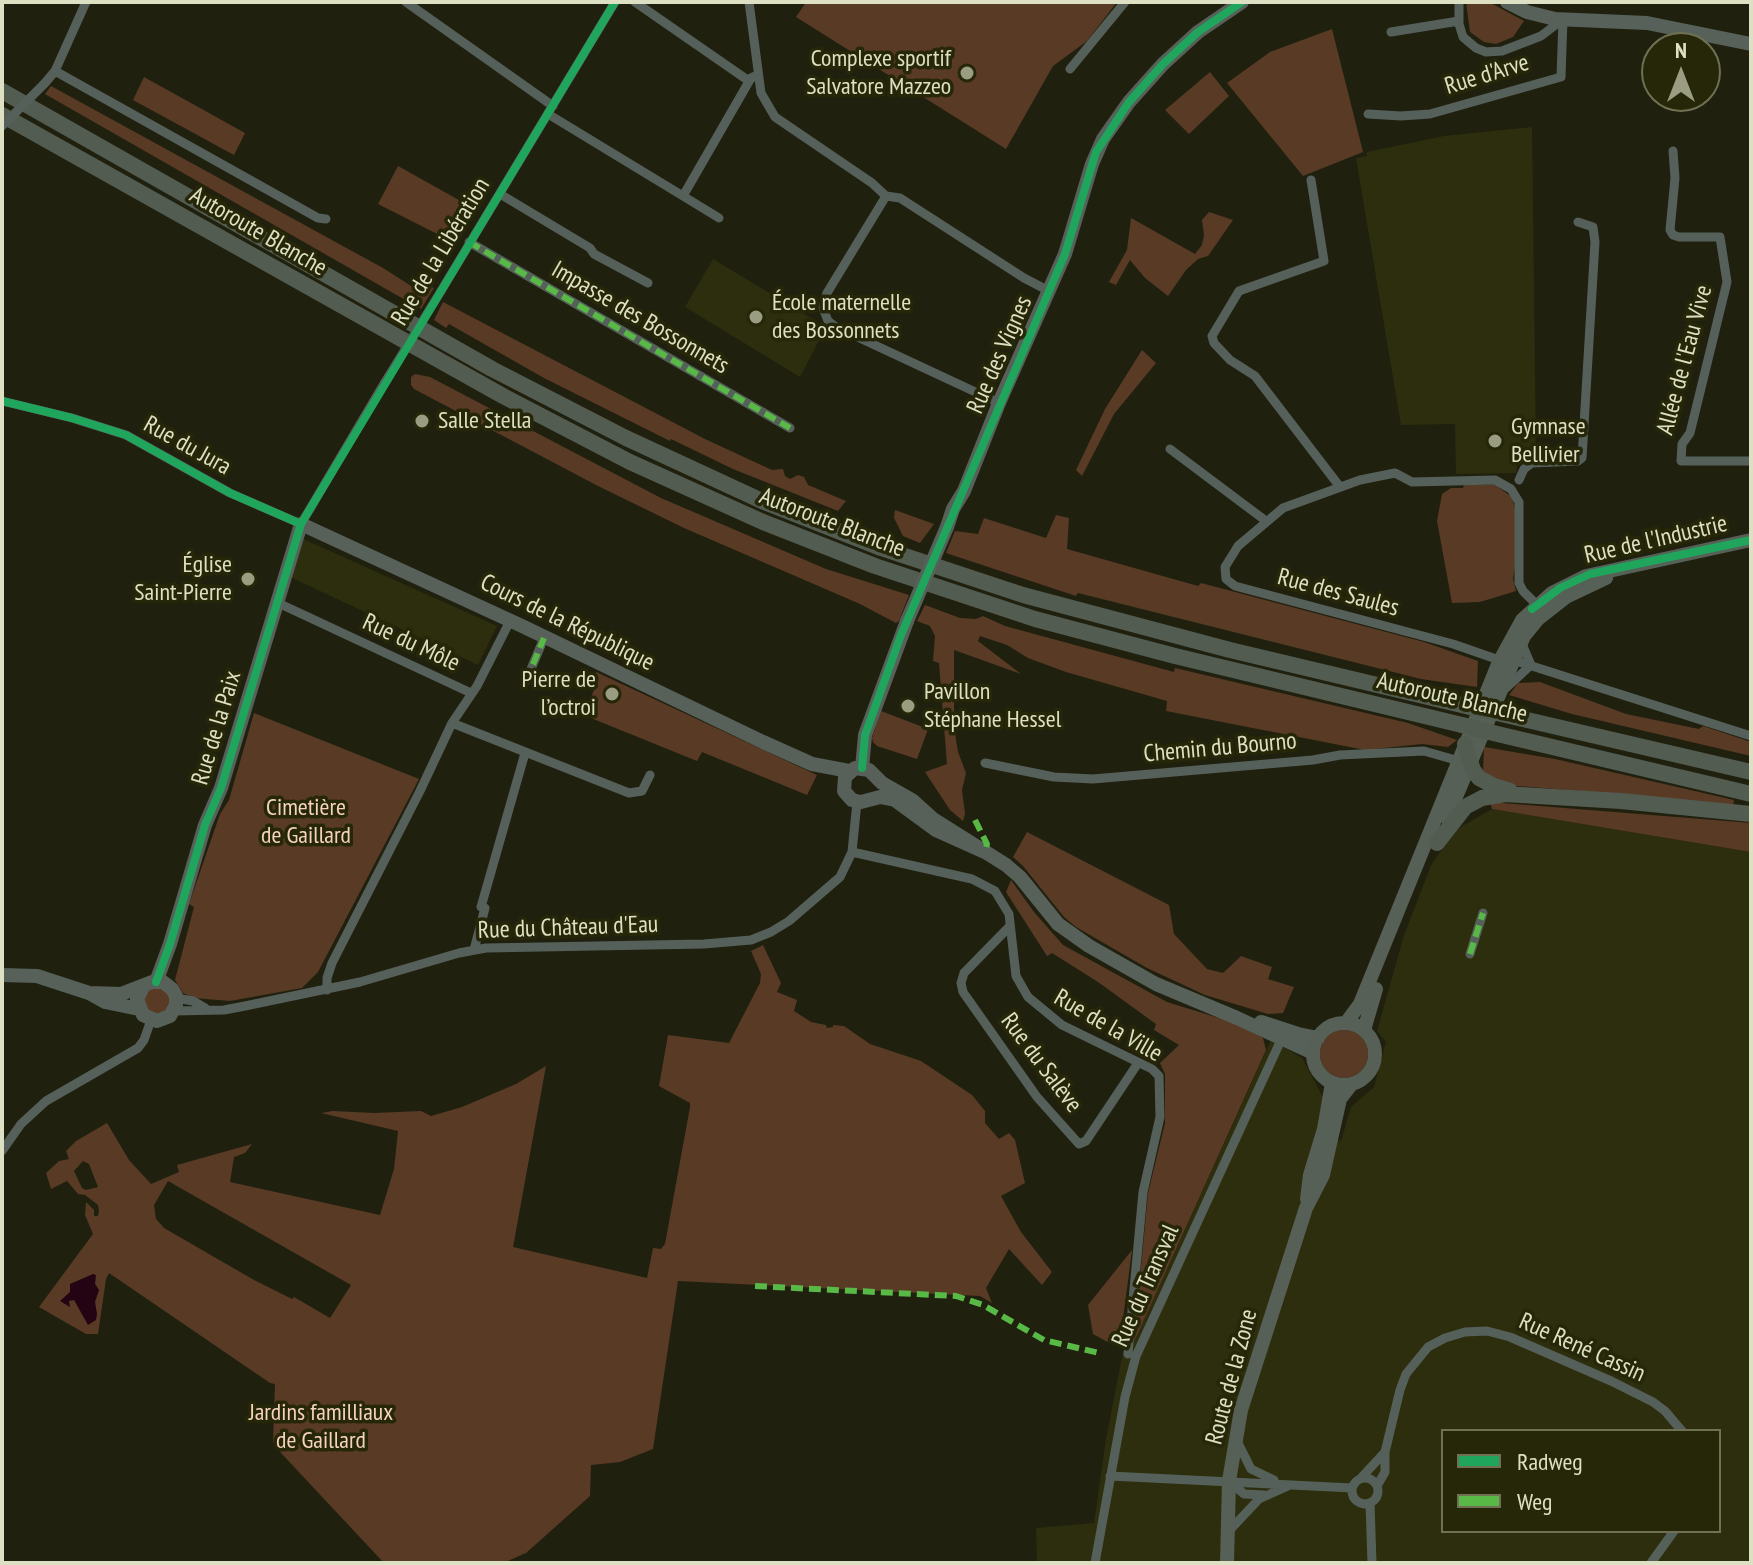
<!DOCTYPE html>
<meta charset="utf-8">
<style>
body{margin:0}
#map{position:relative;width:1753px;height:1565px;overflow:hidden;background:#20200f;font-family:"PT Sans Narrow",sans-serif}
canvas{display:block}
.frame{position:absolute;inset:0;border:4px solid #dde0c2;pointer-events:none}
.legend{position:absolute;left:1441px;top:1429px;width:280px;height:104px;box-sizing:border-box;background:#262708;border:2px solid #6f7152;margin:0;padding:10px 14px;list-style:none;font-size:24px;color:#dde0c2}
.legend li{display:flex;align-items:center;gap:16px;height:40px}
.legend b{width:40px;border:2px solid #6f7152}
.north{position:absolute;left:1641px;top:32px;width:80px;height:80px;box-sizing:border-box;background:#262708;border:2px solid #6f7152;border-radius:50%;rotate:0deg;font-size:22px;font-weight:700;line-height:32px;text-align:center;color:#dde0c2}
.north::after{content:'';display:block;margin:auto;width:28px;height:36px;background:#9b9d83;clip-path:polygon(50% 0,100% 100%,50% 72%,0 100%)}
</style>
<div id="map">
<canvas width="1753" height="1565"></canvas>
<div class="frame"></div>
<ul class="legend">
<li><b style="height:10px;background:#20a55d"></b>Radweg</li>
<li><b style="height:10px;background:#58b947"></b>Weg</li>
</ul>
<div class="north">N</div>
</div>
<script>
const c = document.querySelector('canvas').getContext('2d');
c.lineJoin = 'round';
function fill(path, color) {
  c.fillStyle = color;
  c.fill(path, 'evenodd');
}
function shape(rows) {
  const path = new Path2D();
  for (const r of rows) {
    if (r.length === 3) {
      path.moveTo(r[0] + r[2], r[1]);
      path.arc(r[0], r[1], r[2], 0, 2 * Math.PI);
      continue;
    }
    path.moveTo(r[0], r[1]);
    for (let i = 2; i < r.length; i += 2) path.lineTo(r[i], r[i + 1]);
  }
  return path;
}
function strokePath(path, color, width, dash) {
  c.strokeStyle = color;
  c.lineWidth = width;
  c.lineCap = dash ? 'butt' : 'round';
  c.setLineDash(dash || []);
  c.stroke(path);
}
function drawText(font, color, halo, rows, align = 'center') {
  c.font = font + ' "PT Sans Narrow",sans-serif';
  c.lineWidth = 7;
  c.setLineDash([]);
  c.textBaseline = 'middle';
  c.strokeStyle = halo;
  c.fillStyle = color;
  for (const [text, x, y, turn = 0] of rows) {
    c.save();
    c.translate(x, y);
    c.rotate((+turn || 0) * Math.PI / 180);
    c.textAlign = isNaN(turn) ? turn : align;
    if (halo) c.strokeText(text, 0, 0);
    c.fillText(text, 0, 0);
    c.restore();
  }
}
const built = shape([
 [1532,127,1536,455,1519,455,1516,473,1456,474,1455,424,1401,425,1356,158,1367,156,1367,152,1444,136],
 [713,259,826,327,800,377,685,307],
 [301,538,497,626,478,665,288,576],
 [1492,809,1751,852,1751,1563,1037,1563,1036,1528,1094,1523,1106,1439,1123,1352,1134,1342,1271,1040,1302,1058,1324,1099,1317,1133,1341,1141,1351,1107,1374,1087,1386,1042,1377,1031,1404,935,1432,863,1459,828],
 [1443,1431,1719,1431,1719,1531,1443,1531]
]);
const green = shape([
 [806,2,1117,2,1087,41,1053,66,1006,149,796,17],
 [1466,2,1489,2,1524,21,1513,37,1496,44,1484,42,1470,32],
 [1332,29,1363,152,1303,176,1227,83,1270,52],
 [1210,72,1229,96,1189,134,1165,110],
 [144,77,245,133,234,155,133,100],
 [51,86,383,268,419,291,425,285,434,288,421,309,45,94],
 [398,166,466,204,464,208,473,215,457,244,378,204],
 [1209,212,1233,220,1208,256,1198,259,1186,270,1168,296,1145,278,1130,260,1116,285,1109,282,1127,250,1131,218,1195,254,1202,245,1204,235,1202,220],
 [443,302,705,439,772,470,783,469,785,476,790,479,798,475,804,477,808,485,846,501,838,511,733,469,671,439,670,441,544,378,449,324,446,328,434,320],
 [1142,350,1156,363,1114,414,1082,476,1076,470,1105,409],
 [415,374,430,377,661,498,826,569,909,595,899,621,896,623,860,604,684,528,598,486,414,389,411,385,411,377],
 [1464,485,1495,485,1512,497,1515,509,1516,558,1513,579,1516,591,1480,602,1452,603,1437,521,1442,494,1451,488,1463,488],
 [895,510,934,524,920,543,903,536,894,518],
 [1056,515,1069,518,1067,549,1198,586,1201,583,1424,642,1478,661,1477,687,1421,679,1078,593,1076,596,946,553,955,531,978,534,984,518,1046,538],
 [925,605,960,618,976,619,983,616,1005,626,1174,672,1175,668,1408,723,1457,740,1448,747,1422,744,1365,750,1166,711,1167,701,1066,672,1028,658,1007,645,980,636,978,641,1021,674,954,650,954,727,958,752,966,773,962,790,965,814,963,821,950,810,925,772,947,764,939,663,933,661,935,636,930,626,917,621],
 [596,672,817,775,807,795,702,752,697,761,576,712,580,703,587,706,598,681,593,679],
 [1540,682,1626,714,1699,729,1703,726,1751,742,1751,756,1572,714,1509,695,1518,683],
 [881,711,928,729,917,759,877,746,873,742,872,738],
 [254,713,419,779,318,972,302,988,230,1001,194,998,183,993,175,980,194,907,189,904,220,814,229,800],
 [1484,747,1555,759,1734,800,1733,806,1654,797,1506,785,1483,773],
 [1490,802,1751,823,1751,852,1492,809],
 [1027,832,1169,905,1174,934,1207,969,1223,973,1241,956,1272,967,1268,979,1294,987,1283,1013,1268,1014,1205,995,1147,968,1076,927,1064,917,1023,866,1013,857],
 [1011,880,1034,912,1063,945,1167,1002,1238,1024,1257,1033,1263,1038,1266,1050,1134,1342,1148,1193,1165,1123,1165,1074,1160,1063,1179,1045,1154,1030,1156,1024,1098,982,1052,953,1047,956,1006,892],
 [763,945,781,983,777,992,797,1000,794,1011,811,1022,826,1025,827,1028,833,1027,833,1025,844,1026,870,1044,921,1061,972,1095,985,1111,985,1123,999,1139,1009,1133,1015,1140,1025,1183,1001,1196,1021,1232,1052,1272,1042,1285,1009,1249,986,1288,992,1303,980,1296,678,1281,653,1449,620,1462,591,1465,590,1496,526,1553,503,1563,384,1563,282,1454,273,1442,275,1384,270,1383,109,1273,106,1279,98,1334,86,1334,39,1307,93,1234,85,1215,86,1202,94,1210,94,1216,98,1216,99,1211,98,1205,85,1195,78,1194,67,1181,51,1189,46,1173,59,1161,69,1159,66,1151,76,1141,107,1123,129,1160,151,1184,179,1172,177,1165,252,1144,245,1153,234,1157,230,1182,380,1215,394,1169,398,1131,321,1113,333,1111,374,1113,421,1111,431,1116,462,1107,516,1084,546,1066,513,1247,647,1278,653,1248,661,1249,665,1244,690,1107,690,1103,659,1086,668,1035,729,1043,760,983,761,974,751,951],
 [83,1161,89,1164,98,1187,86,1190,82,1188,74,1171],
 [168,1181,351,1285,330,1318,294,1297,292,1299,254,1280,164,1228,156,1219,154,1205],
 [157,1001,13],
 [1344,1054,24],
 [1132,1250,1120,1342,1113,1345,1093,1334,1088,1305]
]);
const water = shape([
 [93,1274,96,1275,95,1284,99,1290,95,1302,97,1314,96,1320,88,1325,74,1300,69,1301,70,1307,60,1301,70,1292,70,1284]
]);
const street = shape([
 [406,2,553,106],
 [635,2,749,81],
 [749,2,761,93,775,117,872,183,886,196,900,198,1024,278,1049,291],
 [1459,2,1459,24,1463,37,1476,48,1486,52,1502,51,1541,36,1562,20],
 [1391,32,1459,21],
 [1070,69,1125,2],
 [55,71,318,218,326,219],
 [45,83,55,71,86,2],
 [548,114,683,196,751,78,758,75],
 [1368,114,1401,116,1430,114,1561,77,1563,19],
 [1673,151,1675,178,1670,230,1673,235,1679,237,1720,237,1727,282,1690,433,1682,444,1681,461,1751,461],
 [1311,180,1324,261,1239,291,1212,336,1214,343,1230,360,1255,376,1340,487],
 [500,194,590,248,594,254,648,283],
 [683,196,719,218],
 [886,196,827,293,823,308,828,321,836,327,999,403],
 [469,242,790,428],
 [441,291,615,2],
 [2,401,72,418,126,435,230,493,301,524,385,382],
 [1170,449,1266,521],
 [1519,480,1524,469,1532,463,1578,461,1582,458,1595,242,1593,227,1578,222],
 [276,602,471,693],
 [1510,659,1751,736],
 [1502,661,1453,644,1235,586,1226,579,1225,567,1238,546,1283,508,1360,480,1395,473,1412,482,1495,480,1511,489,1519,502,1519,583,1523,591,1537,605,1537,612],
 [526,681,544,638],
 [1506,688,1531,665,1522,644],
 [452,723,629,793,642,791,650,775],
 [985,763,1054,777,1093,779,1313,760,1340,755,1424,751,1459,761],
 [852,852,972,879,995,891,1009,914,1016,976,1028,997,1062,1025,1152,1069,1159,1076,1160,1117,1143,1192,1128,1354],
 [1010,926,964,973,961,983,963,992,1037,1097,1079,1144,1086,1141,1138,1063],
 [474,950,485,908,481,907,525,753],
 [1470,954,1483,913],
 [327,990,327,978,332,963,420,791,452,723,477,686,510,621],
 [176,998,193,1001,205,1008],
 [173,1011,224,1010,245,1006,360,982,459,953,486,948,704,944,751,940,771,932,789,921,840,877,852,852,857,802],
 [2,1151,21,1124,46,1101,138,1048,144,1040,151,1020],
 [1237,1441,1251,1469,1274,1480],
 [1110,1476,1352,1488],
 [1361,1478,1385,1452],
 [1365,1491,13],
 [1229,1481,1244,1494,1264,1495],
 [1377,1486,1385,1472,1385,1452,1400,1390,1406,1374,1428,1347,1445,1338,1465,1332,1487,1331,1510,1337,1611,1381,1653,1402,1665,1411,1682,1431],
 [1370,1503,1372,1563],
 [1228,1532,1259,1499,1288,1486],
 [1095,1563,1125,1397,1136,1356,1281,1040],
 [1651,1563,1674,1531]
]);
const secondary = shape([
 [1507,2,1527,12,1555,19,1647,23,1751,44],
 [947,527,953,509,964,491,999,403,1065,254,1092,164,1103,139,1129,102,1163,64,1198,32,1242,2],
 [862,768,865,735,907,621],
 [985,852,936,830,895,800,880,797,861,802,852,800,844,791,845,777,855,768,869,770,882,783,912,800,933,819,1006,865,1020,877,1058,924,1089,946,1156,984,1237,1018,1313,1053],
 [2,975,37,976,89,993,105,1002,139,1009],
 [156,982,170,944,205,825,221,788,301,524,522,626,763,742,812,764,849,771],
 [89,993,121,994,152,982,163,982,172,989,176,996,176,1005,170,1016,157,1021,143,1015,137,999,143,987],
 [1261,1022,1298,1034,1318,1038]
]);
const primary = shape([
 [1447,818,1524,636,1538,619,1566,597,1606,578],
 [1344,1054,31],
 [1346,1023,1360,1004,1499,662,1522,620,1552,593,1586,576,1751,540],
 [1364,1030,1376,989],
 [1307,1199,1310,1175,1324,1129,1332,1083],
 [1227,1563,1229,1481,1241,1410,1306,1208,1323,1175,1340,1099,1351,1085]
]);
const highway = shape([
 [2,91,492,369,626,438,762,501,881,548,1023,595,1230,650,1470,707],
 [2,115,503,396,630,462,763,522,875,566,1035,619,1175,656,1462,725],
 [1497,713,1751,772],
 [1489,732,1751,794],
 [1465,744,1473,770,1479,778,1494,786,1510,791],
 [1437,843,1465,807,1482,798,1505,794,1621,801,1751,814]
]);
const streetBridge = shape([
 [2,126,45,83],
 [385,382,441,291]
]);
const secondaryBridge = shape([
 [907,621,947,527]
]);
const highwayBridge = shape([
 [1470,707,1497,713],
 [1462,725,1489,732]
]);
const quiet = shape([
 [469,242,790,428],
 [526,681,544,638],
 [975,820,987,844,985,852],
 [1470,954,1483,913],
 [755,1286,956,1296,983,1305,1044,1340,1099,1353]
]);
const cycleway = shape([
 [2,401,72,418,126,435,230,493,301,524],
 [1532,609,1560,588,1590,574,1751,540],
 [862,768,865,735,901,635,1065,254,1096,152,1129,102,1163,64,1198,32,1242,2],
 [156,982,170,944,205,825,221,788,301,524,615,2]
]);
const markers = [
 [967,73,8,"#9b9d83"],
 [756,317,8,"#9b9d83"],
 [422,421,8,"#9b9d83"],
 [1495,441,8,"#9b9d83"],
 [248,579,8,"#9b9d83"],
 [612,694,8,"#9b9d83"],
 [908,706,8,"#9b9d83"]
];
const poiNames = [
 ["Complexe sportif",951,59,"right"],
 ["Salvatore Mazzeo",951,87,"right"],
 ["École maternelle",772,303],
 ["des Bossonnets",772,331],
 ["Salle Stella",438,421],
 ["Gymnase",1511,427],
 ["Bellivier",1511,455],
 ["Église",232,565,"right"],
 ["Saint-Pierre",232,593,"right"],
 ["Pierre de",596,680,"right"],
 ["l’octroi",596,708,"right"],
 ["Pavillon",924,692],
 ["Stéphane Hessel",924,720]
];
const streetNames = [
 ["Rue d'Arve",1487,75,-17],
 ["Autoroute Blanche",258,232,30],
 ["Rue de la Libération",441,252,-59],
 ["Impasse des Bossonnets",640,318,30],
 ["Rue des Vignes",1000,355,-66],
 ["Allée de l'Eau Vive",1685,360,-75],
 ["Rue du Jura",187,446,29],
 ["Autoroute Blanche",832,523,21],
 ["Rue de l'Industrie",1656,540,-13],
 ["Rue des Saules",1338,593,15],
 ["Cours de la République",567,623,26],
 ["Rue du Môle",411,643,25],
 ["Autoroute Blanche",1452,698,13],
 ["Rue de la Paix",217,728,-73],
 ["Chemin du Bourno",1220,748,-5],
 ["Rue du Château d'Eau",568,928,-2],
 ["Rue de la Ville",1108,1026,30],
 ["Rue du Salève",1041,1063,53],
 ["Rue du Transval",1146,1286,-66],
 ["Rue René Cassin",1582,1348,24],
 ["Route de la Zone",1232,1377,-75]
];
const parkNames = [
 ["Cimetière",306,808],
 ["de Gaillard",306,836],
 ["Jardins familliaux",321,1413],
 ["de Gaillard",321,1441]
];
fill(built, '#2d2e0d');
fill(green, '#593a25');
fill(water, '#240312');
strokePath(street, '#56605a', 9);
strokePath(secondary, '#57615a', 14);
strokePath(primary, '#566056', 14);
strokePath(highway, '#525c50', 16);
strokePath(streetBridge, '#56605a', 9);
strokePath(secondaryBridge, '#57615a', 14);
strokePath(highwayBridge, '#525c50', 16);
strokePath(quiet, '#58b947', 6, [12, 6]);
strokePath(cycleway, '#20a55d', 8);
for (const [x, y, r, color] of markers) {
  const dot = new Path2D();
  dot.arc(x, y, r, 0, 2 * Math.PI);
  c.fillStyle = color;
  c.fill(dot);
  strokePath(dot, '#262708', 3);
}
drawText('24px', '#dde0c2', '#262708', poiNames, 'left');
drawText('24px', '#dde0c2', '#262708', streetNames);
drawText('24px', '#f7d3be', '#262708', parkNames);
</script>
